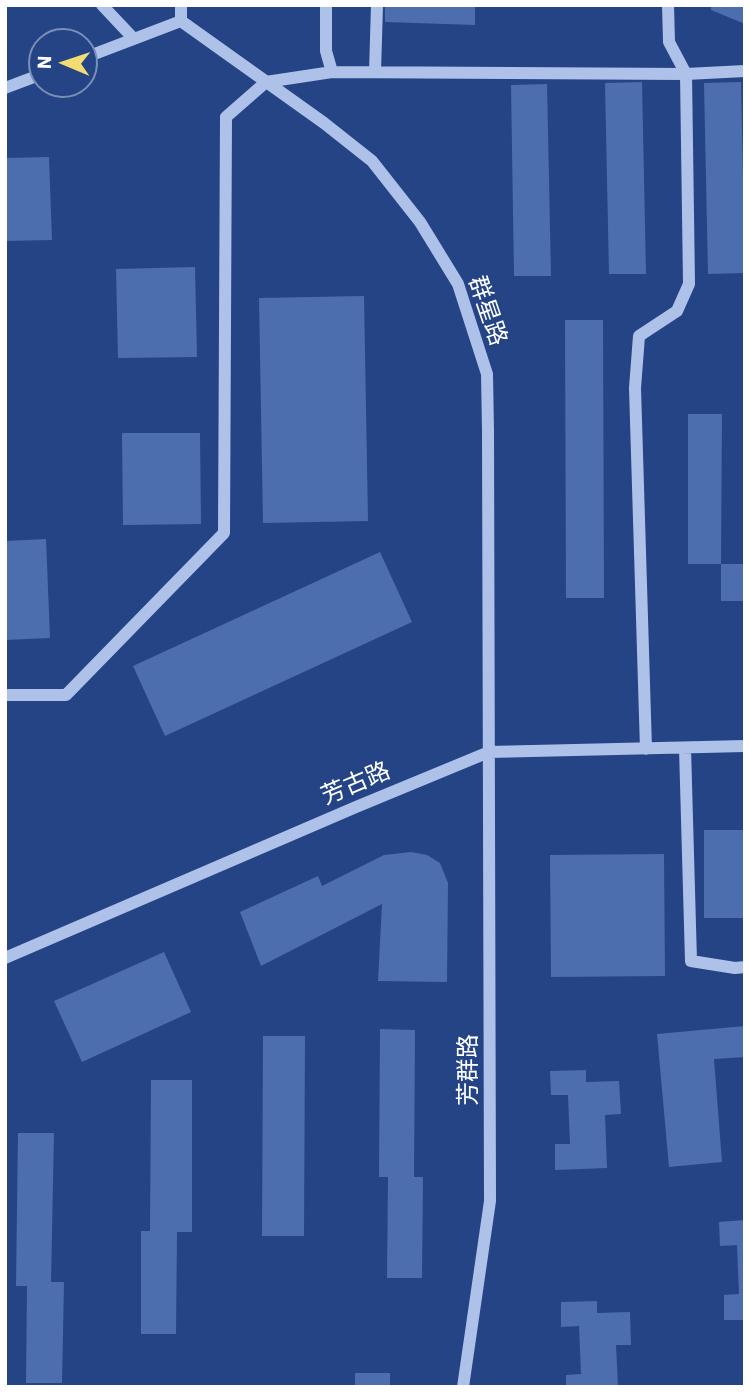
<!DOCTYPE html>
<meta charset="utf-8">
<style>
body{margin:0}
#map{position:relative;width:750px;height:1392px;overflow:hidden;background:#244486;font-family:"IBM Plex Sans",sans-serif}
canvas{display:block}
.frame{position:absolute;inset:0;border:7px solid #fff;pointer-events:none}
.north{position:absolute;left:28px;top:28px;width:70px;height:70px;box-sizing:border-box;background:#244486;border:2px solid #7c8fb6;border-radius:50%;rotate:272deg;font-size:19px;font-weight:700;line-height:28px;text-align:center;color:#fff}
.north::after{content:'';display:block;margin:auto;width:24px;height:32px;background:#f3dc72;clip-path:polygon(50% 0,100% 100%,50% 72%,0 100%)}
</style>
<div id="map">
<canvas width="750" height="1392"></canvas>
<div class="frame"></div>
<div class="north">N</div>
</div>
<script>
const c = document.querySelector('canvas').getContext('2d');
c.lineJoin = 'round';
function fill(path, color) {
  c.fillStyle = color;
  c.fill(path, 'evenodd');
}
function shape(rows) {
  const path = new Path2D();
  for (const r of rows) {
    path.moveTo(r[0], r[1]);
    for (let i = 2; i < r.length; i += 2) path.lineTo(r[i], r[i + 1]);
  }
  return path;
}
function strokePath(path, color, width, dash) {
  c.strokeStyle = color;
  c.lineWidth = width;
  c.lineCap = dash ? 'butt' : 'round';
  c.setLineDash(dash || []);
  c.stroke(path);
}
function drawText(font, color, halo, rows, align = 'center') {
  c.font = font + ' "IBM Plex Sans","Noto Sans SC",sans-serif';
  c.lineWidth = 5;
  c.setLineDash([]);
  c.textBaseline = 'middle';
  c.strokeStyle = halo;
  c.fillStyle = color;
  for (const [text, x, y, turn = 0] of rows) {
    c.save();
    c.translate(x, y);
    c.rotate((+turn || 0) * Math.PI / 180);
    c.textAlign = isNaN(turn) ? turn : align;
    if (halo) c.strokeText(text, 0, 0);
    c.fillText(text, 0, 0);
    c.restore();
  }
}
const building = shape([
 [385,5,475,5,475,25,385,22],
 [711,5,745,5,745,24,711,10],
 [642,82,646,274,609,274,605,83],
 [741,82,745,273,708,274,704,83],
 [547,84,551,276,514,276,511,85],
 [49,157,52,240,5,241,5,158],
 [195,267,197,357,118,358,116,269],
 [364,296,368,521,263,523,259,298],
 [565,320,603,320,604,598,566,598],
 [688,414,722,414,721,564,688,564],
 [122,433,200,433,201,524,123,525],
 [46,539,50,638,5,640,5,541],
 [380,552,412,622,165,736,133,666],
 [721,564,745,564,745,601,721,601],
 [704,830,745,830,745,918,704,918],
 [411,852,427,855,440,863,448,883,447,982,378,981,382,904,261,966,240,912,318,876,322,886,384,855],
 [664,854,665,976,551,977,550,855],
 [164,952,191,1012,82,1062,54,1001],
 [745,1026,745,1057,714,1059,722,1162,669,1167,657,1034],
 [380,1029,415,1030,414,1177,423,1177,422,1278,387,1278,388,1177,379,1177],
 [263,1036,305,1036,304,1236,262,1236],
 [586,1070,586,1082,619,1081,621,1114,605,1115,607,1168,555,1170,555,1144,570,1144,568,1095,551,1095,550,1071],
 [151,1080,192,1080,192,1232,177,1232,176,1334,141,1334,141,1231,150,1231],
 [18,1133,54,1133,51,1282,64,1282,62,1383,26,1383,27,1286,16,1286],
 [745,1220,745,1320,724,1320,724,1295,739,1294,737,1245,720,1246,719,1222],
 [597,1301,597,1313,630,1312,631,1345,616,1345,618,1387,566,1387,566,1375,581,1374,579,1326,561,1327,561,1302],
 [355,1373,390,1373,390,1387,355,1387]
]);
const minor = shape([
 [102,5,134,39],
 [181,5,181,21],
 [326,5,326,51,332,72],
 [668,5,669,42,686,74,745,71],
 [181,21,324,123,372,161,420,222,458,284,487,374,488,431,490,1201,463,1387],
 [84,58,181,21],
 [375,72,377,5],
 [5,88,42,74],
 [5,695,66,695,224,533,226,117,266,82,332,72,686,74,689,284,677,311,639,336,635,388,646,749],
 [685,748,691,961,735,968,745,967],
 [5,958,356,807,489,752,745,746]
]);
const streetNames = [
 ["群星路",487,311,71],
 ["芳古路",356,784,-23],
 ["芳群路",469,1070,-90]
];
fill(building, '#4c6eae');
strokePath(minor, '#aec2e9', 12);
drawText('24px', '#fff', '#244486', streetNames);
</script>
